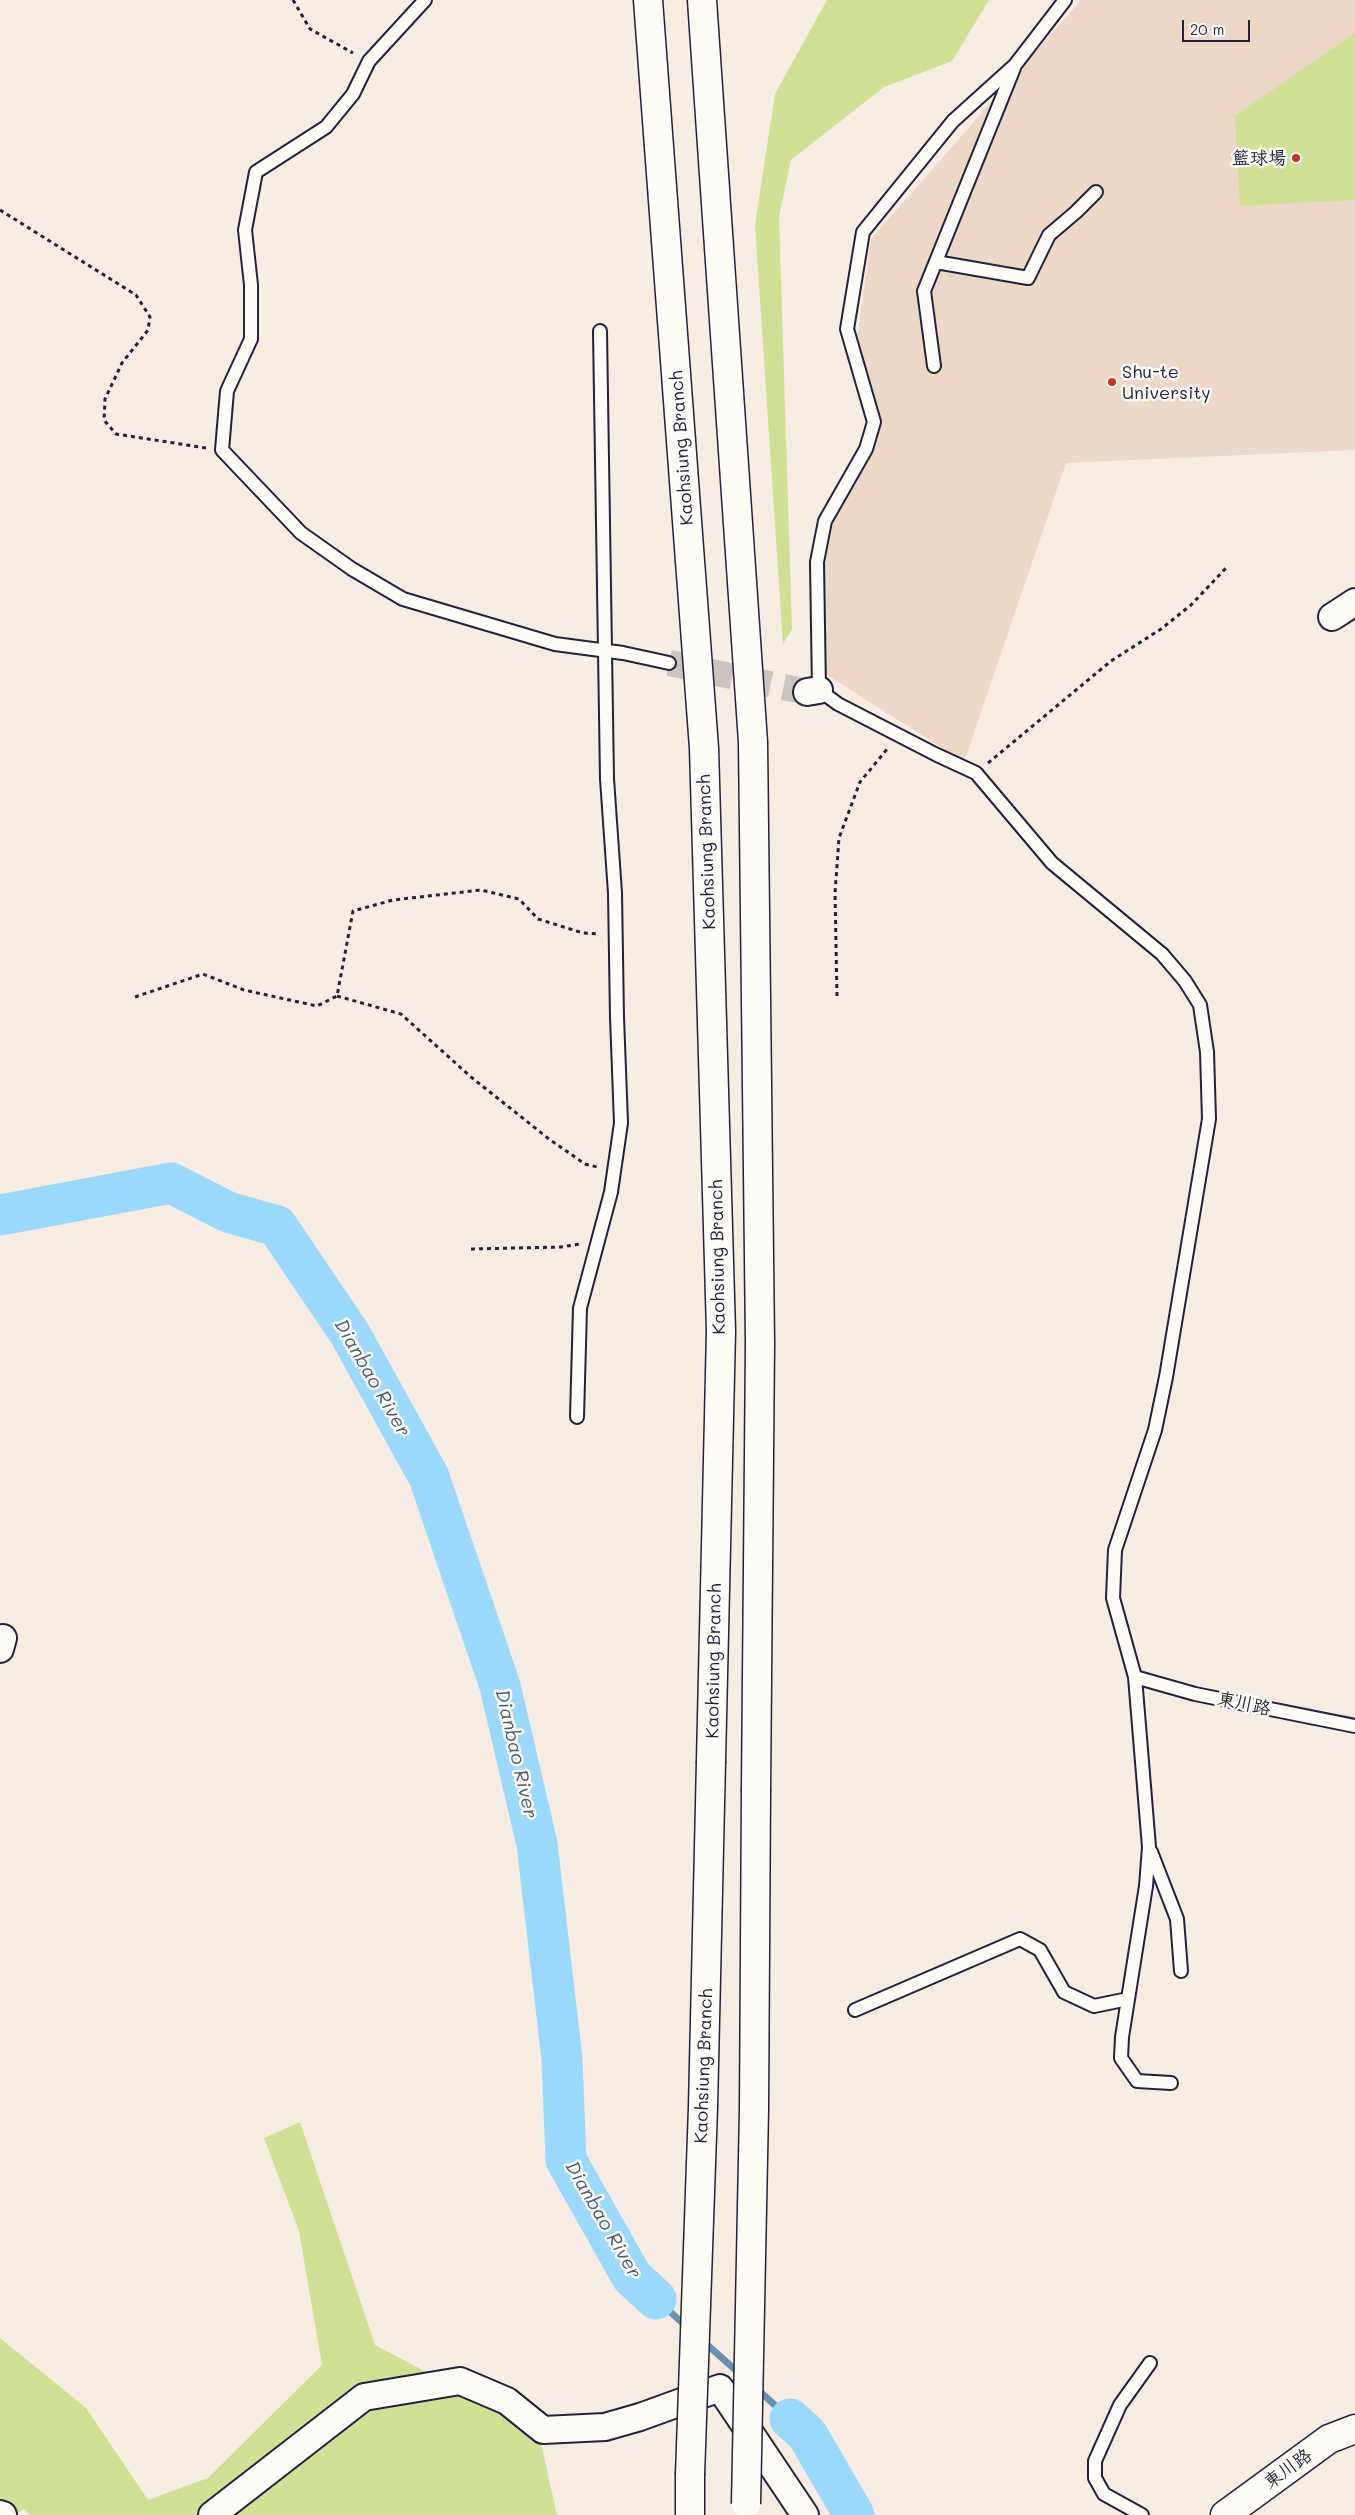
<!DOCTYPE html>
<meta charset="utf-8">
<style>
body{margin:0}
#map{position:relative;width:1355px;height:2515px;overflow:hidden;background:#f6ece1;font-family:Mali,sans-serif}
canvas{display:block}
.scale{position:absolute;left:1182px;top:20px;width:68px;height:22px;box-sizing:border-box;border:2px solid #22223b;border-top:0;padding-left:6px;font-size:15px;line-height:18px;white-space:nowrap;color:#22223b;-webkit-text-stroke:4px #fdfcf7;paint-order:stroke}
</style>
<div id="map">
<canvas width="1355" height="2515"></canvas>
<div class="scale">20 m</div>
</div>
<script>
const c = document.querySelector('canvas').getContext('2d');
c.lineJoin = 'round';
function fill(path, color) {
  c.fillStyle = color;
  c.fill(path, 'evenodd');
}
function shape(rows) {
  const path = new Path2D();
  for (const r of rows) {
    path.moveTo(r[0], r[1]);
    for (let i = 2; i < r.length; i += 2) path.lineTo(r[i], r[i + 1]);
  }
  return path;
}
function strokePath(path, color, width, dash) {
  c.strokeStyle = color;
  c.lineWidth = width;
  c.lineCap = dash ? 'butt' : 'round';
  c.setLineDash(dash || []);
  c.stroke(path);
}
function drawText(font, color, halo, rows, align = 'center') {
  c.font = font + ' Mali,"LXGW WenKai TC",sans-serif';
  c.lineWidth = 5;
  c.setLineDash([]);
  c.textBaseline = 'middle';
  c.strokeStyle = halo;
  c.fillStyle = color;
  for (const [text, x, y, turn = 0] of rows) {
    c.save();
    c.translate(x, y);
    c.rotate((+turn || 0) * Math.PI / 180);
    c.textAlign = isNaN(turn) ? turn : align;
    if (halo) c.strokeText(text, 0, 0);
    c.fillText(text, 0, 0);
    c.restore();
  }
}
const built = shape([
 [1081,0,1355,0,1355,450,1066,463,964,762,821,671,823,576,833,523,882,424,857,340,871,239]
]);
const green = shape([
 [827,0,989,0,952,61,884,87,791,160,779,216,792,629,783,644,755,225,775,94],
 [1355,33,1355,200,1240,206,1235,116],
 [300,2122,375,2345,495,2408,541,2443,557,2515,30,2515,24,2509,16,2515,0,2515,0,2338,86,2408,148,2500,208,2478,322,2365,299,2231,264,2138]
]);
const stream = shape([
 [656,2299,687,2327],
 [703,2341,741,2375],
 [755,2387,790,2419]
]);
const river = shape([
 [0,1215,171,1183,228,1212,277,1226,350,1334,429,1477,500,1686,537,1844,562,2059,566,2160,632,2277,656,2299],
 [790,2419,807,2434,854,2515]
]);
const streetTunnel = shape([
 [669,663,807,692]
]);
const path = shape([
 [293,0,310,29,353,53],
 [0,210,136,295,150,317,148,330,122,363,105,399,104,420,116,434,206,448],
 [988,763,1111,661,1161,629,1191,605,1227,567],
 [337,996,401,1014,471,1077,549,1139,585,1164,597,1167],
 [837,996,835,893,839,838,860,782,888,748],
 [135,997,203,974,244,990,317,1006,337,996,353,911,393,900,481,890,519,899,538,919,583,933,599,934],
 [471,1249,561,1247,580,1244]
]);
const lane = shape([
 [425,0,369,61,353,94,326,127,256,172,245,230,251,285,251,339,227,391,222,450,301,533,352,569,403,599,555,644,623,653,669,663],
 [1065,0,1015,65,953,121,863,232,847,329,874,422,866,449,825,521,817,562,819,690,838,704,937,755,976,773,1052,863,1162,954,1185,981,1200,1005,1207,1052,1209,1119,1166,1377,1155,1430,1115,1550,1113,1598,1135,1677,1149,1847,1146,1886,1122,2037,1121,2058,1137,2081,1171,2083],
 [936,262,1028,278,1049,235,1076,212,1096,192],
 [934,366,924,291,1014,68],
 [577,1417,580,1308,611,1192,621,1123,617,1017,615,893,607,779,600,331],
 [1135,1677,1195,1694,1355,1726],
 [1151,1852,1177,1919,1181,1971],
 [855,2010,1020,1939,1040,1950,1064,1992,1094,2006,1128,1999],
 [1142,2515,1104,2494,1095,2478,1095,2461,1120,2405,1150,2363]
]);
const street = shape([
 [1332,617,1355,602],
 [807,692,819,690],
 [0,1649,3,1638],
 [0,2514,3,2515],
 [212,2515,364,2397,460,2381,507,2401,543,2430,605,2427,640,2417,720,2388,805,2515]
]);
const secondary = shape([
 [1225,2515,1329,2439,1355,2429]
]);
const highway = shape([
 [648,0,704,748,721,1331,711,1761],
 [702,0,753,742,760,1343,756,1789],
 [690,2515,690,2475]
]);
const highwayBridge = shape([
 [690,2475,703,2107,711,1761],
 [746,2504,754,2109,756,1789]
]);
const markers = [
 [1296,158,5,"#c8321e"],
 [1112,382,5,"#c8321e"]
];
const poiNames = [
 ["籃球場",1286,158],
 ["Shu-te",1122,372,"left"],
 ["University",1122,393,"left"]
];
const streetNames = [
 ["Kaohsiung Branch",682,448,-94],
 ["Kaohsiung Branch",707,852,-92],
 ["Kaohsiung Branch",718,1257,-91],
 ["Kaohsiung Branch",714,1661,-89],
 ["東川路",1244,1704,12],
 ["Kaohsiung Branch",704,2066,-88],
 ["東川路",1288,2469,-36]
];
const waterNames = [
 ["Dianbao River",372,1378,60],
 ["Dianbao River",516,1754,77],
 ["Dianbao River",603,2220,60]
];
fill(built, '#edd8c7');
fill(green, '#d0e094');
strokePath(stream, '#6b90af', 7);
strokePath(river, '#9bd9fc', 41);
strokePath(streetTunnel, '#ccc4c0', 26, [26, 13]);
strokePath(lane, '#22223b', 16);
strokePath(street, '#22223b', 30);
strokePath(secondary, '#22223b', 31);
strokePath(highway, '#22223b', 31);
strokePath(path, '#22223b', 3, [4, 4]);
strokePath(lane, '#fdfcf7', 12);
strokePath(street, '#fdfcf7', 26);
strokePath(secondary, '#fdfcf7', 28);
strokePath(highway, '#fdfcf7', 28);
strokePath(highwayBridge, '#22223b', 31, []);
strokePath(highwayBridge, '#fdfcf7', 28);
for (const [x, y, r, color] of markers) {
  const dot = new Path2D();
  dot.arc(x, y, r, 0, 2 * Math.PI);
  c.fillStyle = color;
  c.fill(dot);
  strokePath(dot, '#fdfcf7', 2);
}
drawText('18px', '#22223b', '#fdfcf7', poiNames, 'right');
drawText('18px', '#22223b', '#fdfcf7', streetNames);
drawText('italic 19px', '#465975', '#fdfcf7', waterNames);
</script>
